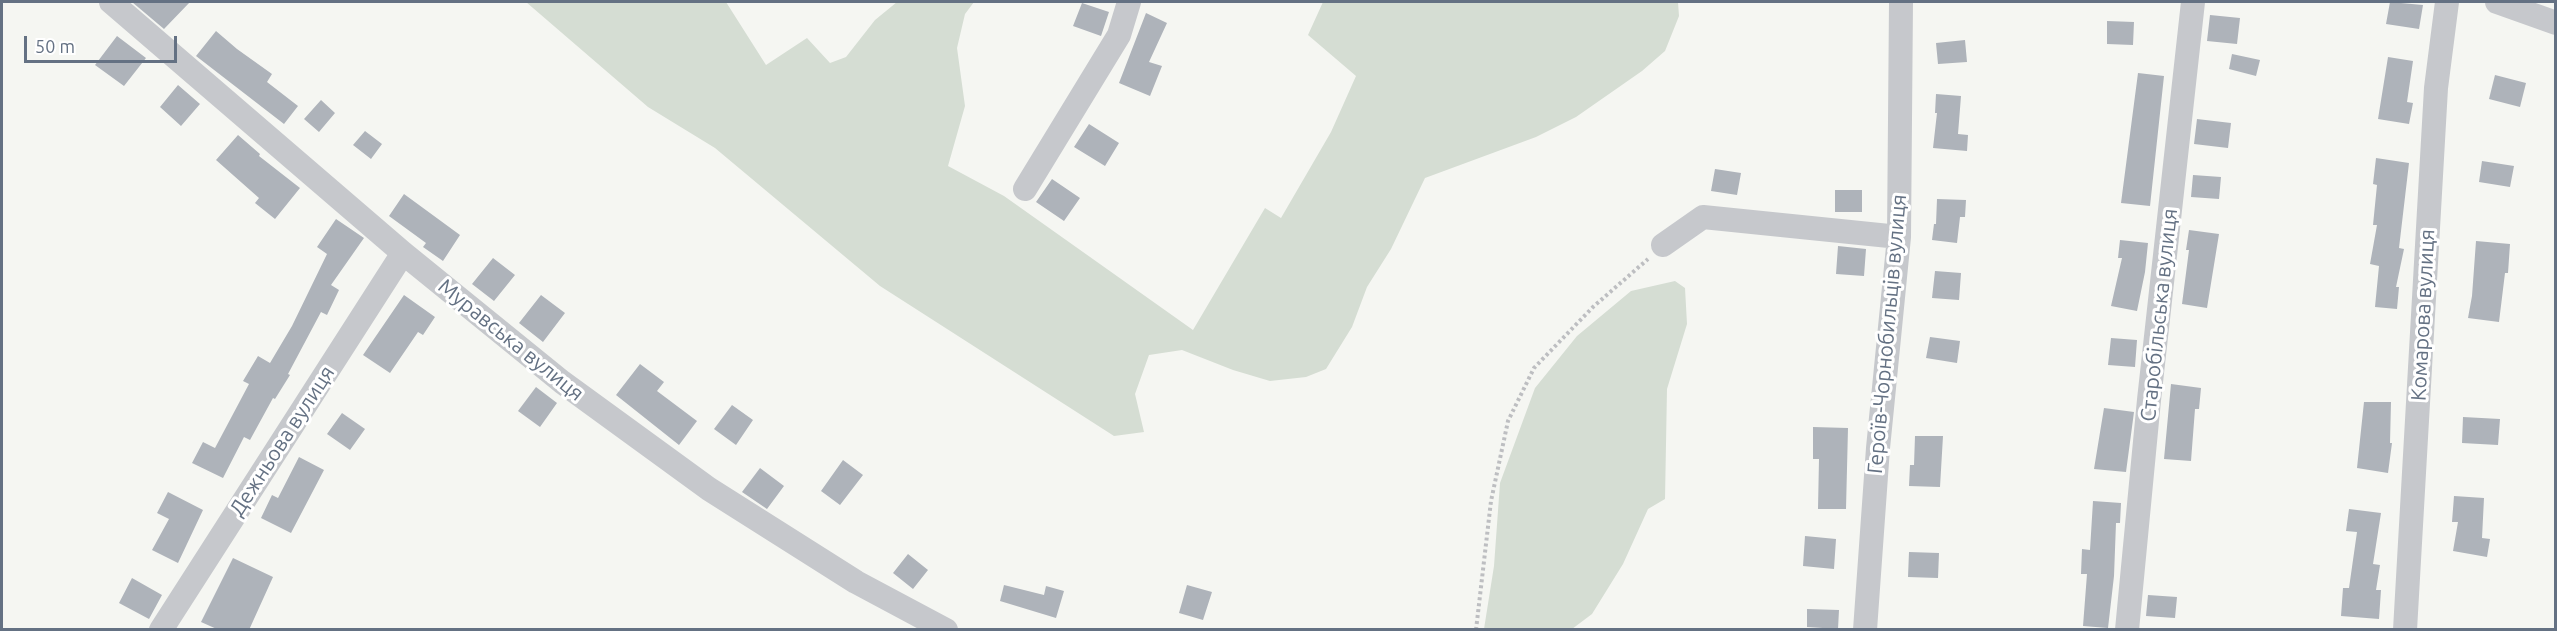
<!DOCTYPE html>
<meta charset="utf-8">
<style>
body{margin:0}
#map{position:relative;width:2557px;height:631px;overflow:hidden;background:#f5f6f2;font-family:Ubuntu,sans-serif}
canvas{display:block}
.frame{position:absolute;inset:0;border:3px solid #647183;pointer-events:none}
.scale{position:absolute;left:24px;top:36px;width:153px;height:27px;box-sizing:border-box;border:3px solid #647183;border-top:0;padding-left:8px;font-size:18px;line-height:21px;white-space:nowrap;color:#647183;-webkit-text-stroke:4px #fff;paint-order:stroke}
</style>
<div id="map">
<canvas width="2557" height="631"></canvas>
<div class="frame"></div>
<div class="scale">50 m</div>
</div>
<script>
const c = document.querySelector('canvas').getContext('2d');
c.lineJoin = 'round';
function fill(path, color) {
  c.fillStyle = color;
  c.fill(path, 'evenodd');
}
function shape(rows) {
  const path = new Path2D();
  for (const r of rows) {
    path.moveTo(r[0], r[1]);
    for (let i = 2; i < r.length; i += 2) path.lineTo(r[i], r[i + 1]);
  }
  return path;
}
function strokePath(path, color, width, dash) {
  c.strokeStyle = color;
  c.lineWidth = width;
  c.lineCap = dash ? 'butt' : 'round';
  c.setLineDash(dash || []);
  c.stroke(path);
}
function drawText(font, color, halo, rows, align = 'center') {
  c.font = font + ' Ubuntu,sans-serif';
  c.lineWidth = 6;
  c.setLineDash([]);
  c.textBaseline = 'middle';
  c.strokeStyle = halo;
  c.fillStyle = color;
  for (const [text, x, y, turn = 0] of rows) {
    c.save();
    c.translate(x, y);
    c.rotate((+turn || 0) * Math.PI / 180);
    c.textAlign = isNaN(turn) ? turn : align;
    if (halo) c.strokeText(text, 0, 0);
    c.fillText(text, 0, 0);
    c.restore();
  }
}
const green = shape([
 [526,2,726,2,766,65,807,38,830,63,846,57,875,20,897,2,974,2,965,14,957,48,965,106,948,166,1004,196,1193,330,1265,208,1281,218,1331,132,1356,76,1308,35,1323,2,1678,2,1679,16,1665,51,1642,71,1576,117,1536,137,1425,178,1391,249,1367,287,1352,327,1326,369,1306,377,1270,381,1233,370,1182,350,1149,355,1135,394,1144,432,1114,436,880,286,715,148,648,107],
 [1675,281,1685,288,1687,324,1667,389,1665,499,1648,509,1623,564,1592,614,1572,629,1484,629,1494,566,1500,483,1535,388,1577,336,1631,291]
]);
const building = shape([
 [132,2,190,2,164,29],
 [2390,2,2423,5,2419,29,2386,24],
 [1082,3,1109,12,1101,36,1073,26],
 [1146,13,1167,23,1149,62,1162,66,1150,96,1119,83],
 [2210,15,2240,18,2237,44,2207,41],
 [2107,21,2134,22,2133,45,2107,44],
 [216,31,237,49,272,74,267,82,298,106,284,124,196,56],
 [117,36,146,58,124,86,95,65],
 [1965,40,1967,62,1938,64,1936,43],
 [2232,54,2260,60,2256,76,2229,69],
 [2388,57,2413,61,2407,102,2413,103,2409,124,2378,119],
 [2138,73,2164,76,2150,206,2121,203],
 [2495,75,2526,83,2520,107,2489,99],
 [178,85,200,104,181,126,160,107],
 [1936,94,1961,96,1958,134,1968,135,1967,151,1933,148,1937,113,1935,113],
 [321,100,335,113,319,132,304,119],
 [2197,119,2231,123,2228,148,2194,144],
 [1089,124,1119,143,1105,166,1074,147],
 [365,131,382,144,371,159,353,145],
 [238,135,260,154,259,156,300,188,275,219,255,203,259,198,216,160],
 [2376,158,2409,163,2399,248,2404,249,2396,287,2399,287,2397,309,2375,307,2379,266,2370,264,2377,225,2373,225,2377,185,2373,184],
 [2482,161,2514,166,2510,187,2479,182],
 [1715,169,1741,173,1737,195,1711,191],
 [2193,175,2221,177,2219,199,2191,197],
 [1052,179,1080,198,1064,221,1036,202],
 [1835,190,1862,190,1862,212,1835,212],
 [404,194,460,235,443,261,423,247,426,243,389,216],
 [1937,199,1966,200,1965,217,1960,217,1957,243,1932,240,1934,224,1936,224],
 [336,219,364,238,331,285,339,290,327,315,321,312,288,374,290,375,275,399,273,398,250,440,244,437,223,478,192,463,203,442,215,448,249,384,243,381,258,356,270,363,292,326,327,254,317,247],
 [2189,230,2219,234,2207,308,2182,304,2189,250,2186,250],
 [2120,240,2148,243,2145,272,2137,311,2111,306,2122,258,2118,258],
 [2476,241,2510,244,2508,273,2505,273,2499,322,2468,318,2472,296],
 [1838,246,1866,249,1864,276,1836,274],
 [493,258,515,275,494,301,472,284],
 [1935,271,1961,273,1959,300,1932,298],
 [404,295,435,317,423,335,418,332,390,373,363,355],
 [541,295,565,313,543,342,519,323],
 [1930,337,1960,341,1957,363,1926,358],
 [2111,338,2137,340,2135,367,2108,365],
 [640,364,664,382,657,391,697,421,679,445,616,395],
 [2171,384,2201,388,2199,409,2195,409,2191,461,2164,459],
 [536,387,557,403,540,427,518,411],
 [2364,402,2391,402,2390,443,2392,443,2388,473,2357,468],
 [732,405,753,420,736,445,714,429],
 [2104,408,2134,412,2126,472,2094,469],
 [342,413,365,429,350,450,327,434],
 [2463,417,2500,419,2498,445,2462,443],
 [1813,427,1848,428,1846,509,1818,509,1819,459,1813,459],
 [1915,436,1943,436,1940,487,1909,486,1910,465,1914,465],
 [299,457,324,470,291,533,261,518,272,495,278,498],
 [843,460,863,475,840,505,821,491],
 [760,468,784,486,767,509,742,492],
 [168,492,203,510,178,563,152,550,169,519,157,513],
 [2454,496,2484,498,2482,538,2490,539,2487,557,2453,551,2458,522,2452,522],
 [2093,501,2121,503,2120,523,2116,523,2114,576,2108,628,2083,626,2087,574,2081,574,2082,549,2090,550],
 [2349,509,2381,513,2373,564,2380,565,2376,590,2381,590,2379,619,2341,616,2343,588,2349,588,2357,532,2346,531],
 [1805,536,1836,539,1834,569,1803,566],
 [1909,552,1939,553,1938,578,1908,577],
 [908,554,928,570,913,589,893,573],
 [233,558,273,577,249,630,219,630,201,622],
 [132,578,162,595,149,619,119,603],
 [1004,585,1044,595,1046,586,1064,591,1056,618,1000,601],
 [1187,585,1212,592,1203,620,1179,613],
 [2148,595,2177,597,2175,618,2146,616],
 [1807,609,1839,610,1838,629,1807,627]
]);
const path = shape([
 [1476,630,1491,501,1508,421,1534,368,1593,307,1648,259]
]);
const minor = shape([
 [111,2,403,253,562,382,709,489,856,582,946,630],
 [2497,2,2556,23],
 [1025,189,1119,35,1129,2],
 [1663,245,1703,217,1899,237],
 [161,630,403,253],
 [1865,630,1878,448,1899,237,1901,2],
 [2127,630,2149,400,2193,2],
 [2405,630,2436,88,2447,2]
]);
const streetNames = [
 ["Старобільська вулиця",2159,315,-84],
 ["Комарова вулиця",2423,315,-87],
 ["Героїв-Чорнобильців вулиця",1887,334,-85],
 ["Муравська вулиця",511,340,39],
 ["Дежньова вулиця",282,441,-57]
];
fill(green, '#d5ddd3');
fill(building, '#aeb3ba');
strokePath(path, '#bdbec1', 4, [3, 3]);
strokePath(minor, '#c6c8cc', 24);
drawText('21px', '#647183', '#fff', streetNames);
</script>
